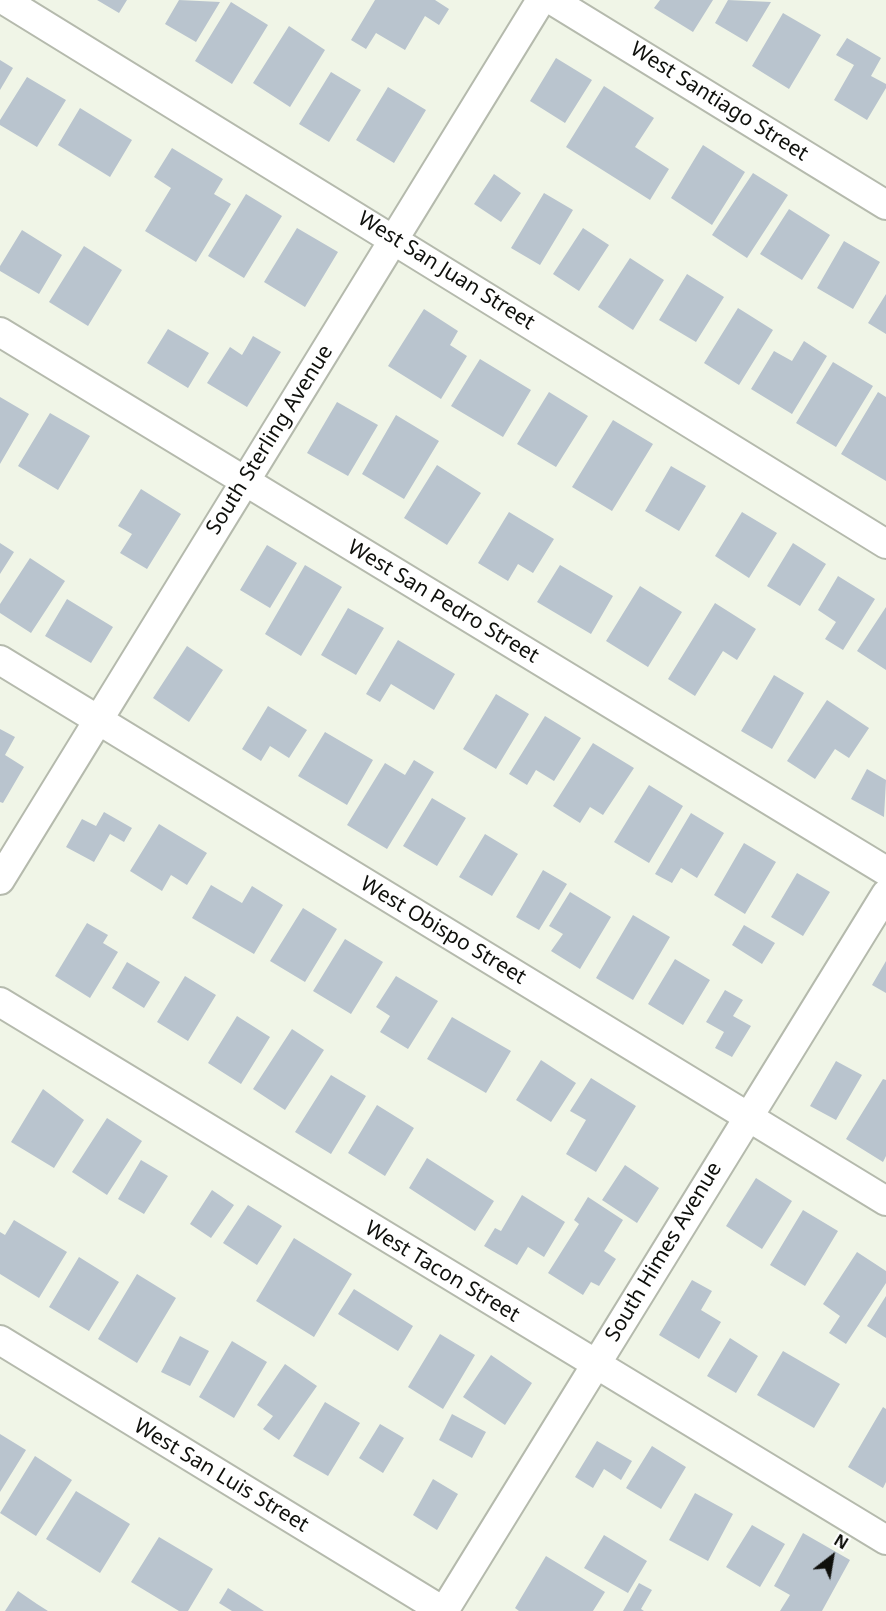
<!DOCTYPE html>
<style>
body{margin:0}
#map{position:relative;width:886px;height:1611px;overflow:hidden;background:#f0f5e7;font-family:"Noto Sans",sans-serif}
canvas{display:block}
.north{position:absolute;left:802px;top:1527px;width:60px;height:60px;-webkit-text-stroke:4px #fff;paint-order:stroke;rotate:31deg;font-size:16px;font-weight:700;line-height:24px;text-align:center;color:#0f100c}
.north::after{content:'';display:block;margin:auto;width:21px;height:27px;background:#0f100c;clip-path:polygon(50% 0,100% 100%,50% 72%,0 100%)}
</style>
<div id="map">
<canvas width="886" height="1611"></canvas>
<div class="north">N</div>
</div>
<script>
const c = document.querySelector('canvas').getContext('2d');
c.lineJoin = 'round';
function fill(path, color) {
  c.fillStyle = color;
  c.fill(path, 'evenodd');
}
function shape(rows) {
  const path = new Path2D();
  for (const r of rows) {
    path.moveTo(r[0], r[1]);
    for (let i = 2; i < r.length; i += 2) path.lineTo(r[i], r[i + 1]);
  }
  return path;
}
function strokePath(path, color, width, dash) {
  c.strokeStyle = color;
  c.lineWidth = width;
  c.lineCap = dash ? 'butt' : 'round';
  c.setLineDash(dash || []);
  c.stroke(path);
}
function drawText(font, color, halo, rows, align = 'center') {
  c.font = font + ' "Noto Sans",sans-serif';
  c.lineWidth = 4.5;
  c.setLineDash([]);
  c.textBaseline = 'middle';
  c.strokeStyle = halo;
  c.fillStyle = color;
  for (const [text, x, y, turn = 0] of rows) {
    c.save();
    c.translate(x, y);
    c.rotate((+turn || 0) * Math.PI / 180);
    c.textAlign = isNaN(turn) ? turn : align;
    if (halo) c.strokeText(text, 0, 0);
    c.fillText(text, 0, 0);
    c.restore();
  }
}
const building = shape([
 [97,0,127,0,119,13],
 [179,0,220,2,196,42,165,24],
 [375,0,435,0,449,9,439,25,425,16,405,50,376,33,366,49,351,40],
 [660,0,713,0,693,32,654,8],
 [728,0,771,2,747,42,715,23],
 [231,2,268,25,232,84,195,61],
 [783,13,821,35,789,89,752,66],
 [289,26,325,50,290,107,253,83],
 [847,38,881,58,871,76,886,84,886,88,867,120,834,100,854,65,836,55],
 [556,58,592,80,565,123,530,101],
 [0,60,13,68,0,90],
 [331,72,361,90,329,142,299,124],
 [27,77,66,100,37,147,0,125,0,120],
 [604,86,654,118,635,147,669,169,650,200,566,147],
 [388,87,426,110,394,163,356,140],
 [80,108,132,140,110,177,58,145],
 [703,145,745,172,712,225,671,198],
 [172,148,223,179,214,194,231,204,196,262,145,231,171,188,154,177],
 [753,173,788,195,747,258,712,235],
 [494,174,521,193,501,222,474,204],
 [544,193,573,210,540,265,511,248],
 [246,194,282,216,244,278,208,256],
 [789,209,830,235,802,280,760,254],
 [297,228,338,252,305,307,264,282],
 [583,228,609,245,579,291,553,274],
 [22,230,62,255,39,294,0,271,0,266],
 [844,241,880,262,853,309,817,288],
 [84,246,122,270,88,326,49,302],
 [630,258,664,280,633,330,598,307],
 [687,274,724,297,696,342,659,320],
 [886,294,886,334,868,323],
 [738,308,773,330,739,385,704,363],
 [424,309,458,331,450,345,467,356,441,399,388,366],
 [168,329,209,353,188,388,147,363],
 [253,336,281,352,247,407,207,383,230,347,242,355],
 [804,341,827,356,792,414,751,389,774,351,792,361],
 [480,359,531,390,503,437,451,406],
 [833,362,873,386,836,447,796,423],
 [549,392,588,416,556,467,517,444],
 [878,392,886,397,886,481,841,454],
 [0,397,29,414,0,464],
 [337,402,378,425,348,476,307,453],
 [50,413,90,436,58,490,18,466],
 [396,415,439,441,404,499,362,474],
 [613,420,653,444,612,511,572,487],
 [437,465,481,493,447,545,404,518],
 [671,466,706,486,679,531,645,511],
 [141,489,181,514,147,569,120,553,132,534,118,526],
 [509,512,554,539,533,573,518,564,508,581,478,563],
 [742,512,777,533,749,578,715,556],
 [0,543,14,552,0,574],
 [793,543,826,564,800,606,767,586],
 [267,545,297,563,270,608,240,590],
 [30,558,65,581,31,633,0,613,0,604],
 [305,565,342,587,301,656,265,634],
 [560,565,613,596,591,634,537,602],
 [838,576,875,599,843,650,825,639,836,622,818,610],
 [640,586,682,612,648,667,606,641],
 [67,599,113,627,91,663,45,636],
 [715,603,756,629,737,660,723,651,695,696,668,679],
 [886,607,886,670,857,651],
 [348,608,384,628,356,675,321,655],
 [398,640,455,674,434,710,391,684,380,702,366,694],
 [187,646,223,670,189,722,153,698],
 [774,675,804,693,772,749,741,731],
 [496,694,529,714,496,769,463,749],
 [827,700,869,728,849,758,835,749,815,779,787,761],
 [268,706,307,730,289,758,270,746,261,761,242,749],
 [545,716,581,738,554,781,536,770,527,785,509,774],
 [0,729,15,737,5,755,24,767,3,803,0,802],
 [325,732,373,760,347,805,298,776],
 [593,743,634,768,603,815,590,807,580,823,553,806],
 [414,760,434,772,387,849,347,825,385,763,405,775],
 [867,769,886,780,884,817,851,799],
 [649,785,683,806,649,863,614,842],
 [432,798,466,818,437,866,403,846],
 [104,812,132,828,124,842,110,834,94,862,66,847,82,819,96,826],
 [691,813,724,833,697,878,681,868,672,883,655,874],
 [159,824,207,853,187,885,171,875,162,891,130,871],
 [485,834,518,854,492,896,459,877],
 [744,843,776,862,745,914,714,895],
 [543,870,567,884,539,930,516,917],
 [797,873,830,892,803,936,771,917],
 [211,885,242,903,252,886,283,905,254,954,192,918],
 [570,892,611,917,580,969,551,951,563,934,549,926],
 [303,908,337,929,305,982,270,961],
 [633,915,670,937,633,1000,596,978],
 [87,923,108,935,103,943,118,952,90,998,55,976],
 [744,925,775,943,762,964,732,945],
 [345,939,383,962,351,1014,313,991],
 [675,959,710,980,683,1025,648,1004],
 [886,961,886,993,872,985],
 [127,962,160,982,144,1008,112,988],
 [185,976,216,995,188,1041,157,1022],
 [396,976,438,1001,408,1049,380,1032,390,1016,376,1007],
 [725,990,743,1000,733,1016,751,1026,732,1057,715,1048,724,1032,706,1022],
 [237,1016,270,1037,241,1084,208,1063],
 [452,1017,511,1051,486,1093,427,1059],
 [292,1029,324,1050,285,1110,253,1089],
 [541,1060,576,1083,551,1122,516,1100],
 [836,1061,862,1075,836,1120,810,1106],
 [331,1075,366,1096,331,1154,295,1132],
 [591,1078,636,1106,596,1172,566,1154,586,1120,570,1111],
 [883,1079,886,1080,886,1156,883,1162,846,1139],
 [43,1089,84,1120,54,1168,11,1142],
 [377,1105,414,1128,385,1176,348,1153],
 [107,1118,142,1141,107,1195,72,1172],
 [427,1158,494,1201,475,1231,409,1188],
 [141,1160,168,1176,144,1214,118,1199],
 [625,1165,659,1188,637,1223,602,1200],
 [756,1178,792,1201,762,1249,726,1226],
 [212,1190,234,1205,211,1238,190,1224],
 [522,1195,565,1222,544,1257,528,1247,517,1265,484,1246,495,1228,501,1231],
 [588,1197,623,1220,604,1251,616,1259,599,1286,591,1282,583,1295,548,1273,579,1224,574,1220],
 [248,1205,282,1226,257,1265,223,1243],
 [803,1210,838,1231,805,1286,770,1265],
 [14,1220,67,1252,39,1298,0,1274,0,1232,5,1235],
 [294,1238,352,1274,314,1337,256,1301],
 [857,1252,886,1271,886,1283,846,1344,829,1333,840,1316,823,1304],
 [79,1257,119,1282,89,1331,49,1307],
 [137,1274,176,1298,137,1363,98,1339],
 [692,1280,712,1291,701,1310,721,1322,699,1359,659,1335],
 [354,1289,413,1326,398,1351,338,1314],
 [886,1296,886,1338,867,1326],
 [440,1334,475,1355,443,1409,408,1387],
 [180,1336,209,1351,190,1386,161,1372],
 [730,1338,758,1356,736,1393,707,1376],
 [232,1341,267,1362,234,1418,199,1397],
 [783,1351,840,1384,814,1428,757,1395],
 [491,1355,532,1383,505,1425,463,1397],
 [285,1364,317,1386,279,1440,263,1429,273,1416,257,1405],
 [325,1402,360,1423,328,1476,293,1456],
 [883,1407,886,1409,886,1482,883,1488,848,1467],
 [452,1414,486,1432,472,1458,439,1440],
 [380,1424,404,1438,383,1473,359,1458],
 [0,1434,26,1450,0,1492],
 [597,1441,632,1461,621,1480,604,1469,593,1488,575,1477],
 [652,1446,686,1467,661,1509,626,1488],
 [35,1456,72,1480,36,1536,0,1513],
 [433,1479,458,1494,437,1530,413,1515],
 [76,1491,130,1524,100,1573,46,1539],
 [695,1493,733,1514,708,1561,669,1540],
 [752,1525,785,1544,760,1587,726,1567],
 [803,1533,850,1560,822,1611,780,1611,790,1595,774,1586],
 [604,1535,647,1561,628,1593,584,1568],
 [159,1537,213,1569,188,1611,179,1611,131,1582],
 [546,1556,605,1592,593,1611,519,1611,515,1608],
 [639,1583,652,1590,641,1609,644,1611,623,1611],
 [228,1588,264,1611,232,1611,219,1603],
 [18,1591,37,1604,48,1611,5,1611]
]);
const minor = shape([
 [4,0,886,544],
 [552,0,886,205],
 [0,332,886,871],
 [0,660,886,1201],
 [0,880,541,0],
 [0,1002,886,1540],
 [0,1340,443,1611],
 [444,1611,886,894]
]);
const streetNames = [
 ["West Santiago Street",719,102,32],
 ["West San Juan Street",446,271,32],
 ["South Sterling Avenue",270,440,-58],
 ["West San Pedro Street",443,602,31],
 ["West Obispo Street",443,931,31],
 ["South Himes Avenue",664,1252,-59],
 ["West Tacon Street",442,1272,31],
 ["West San Luis Street",221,1476,31]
];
fill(building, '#b9c4ce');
strokePath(minor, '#b5baad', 32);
strokePath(minor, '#fff', 28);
drawText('21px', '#0f100c', '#fff', streetNames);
</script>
